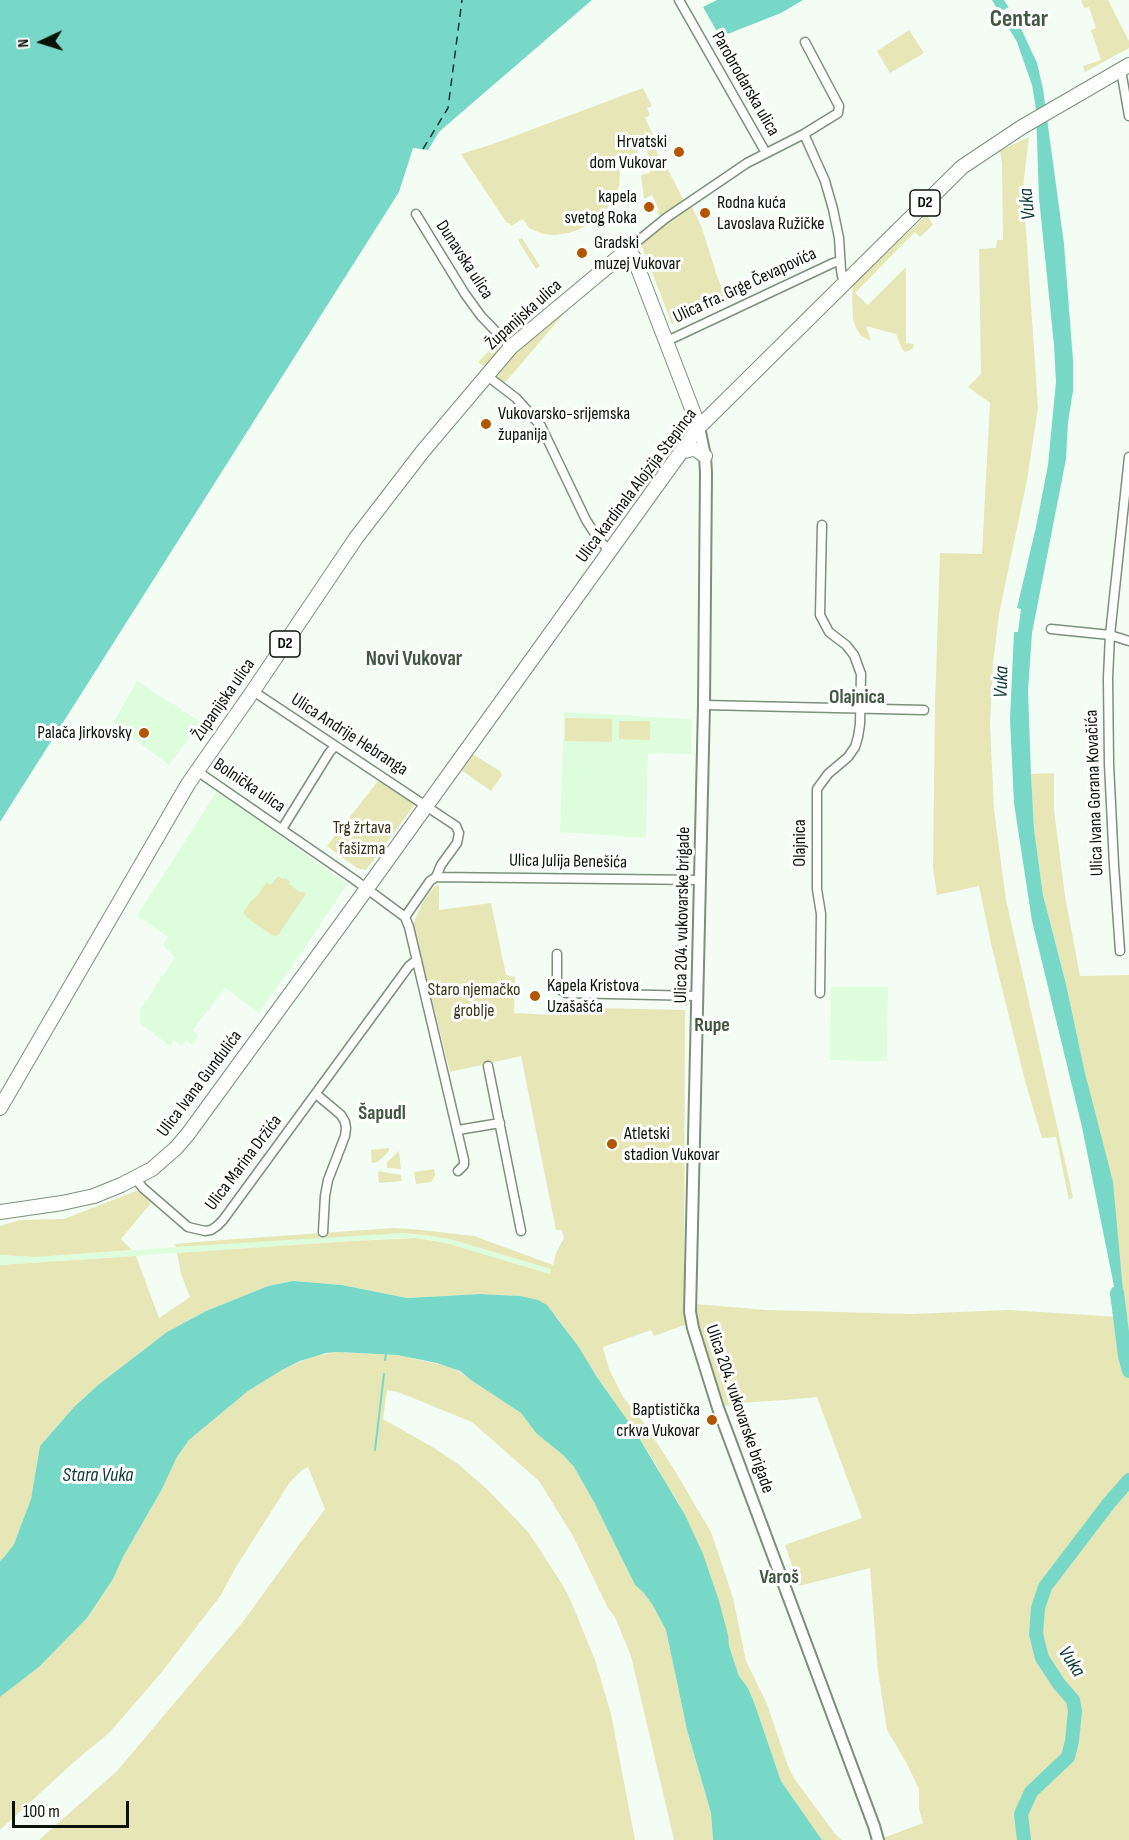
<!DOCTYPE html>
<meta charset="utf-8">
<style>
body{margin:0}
#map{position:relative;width:1129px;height:1840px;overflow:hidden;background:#f3fdf3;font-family:"Sofia Sans Condensed",sans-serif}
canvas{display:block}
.north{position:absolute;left:12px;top:12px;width:60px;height:60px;-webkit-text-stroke:4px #fff;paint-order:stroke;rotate:266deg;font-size:16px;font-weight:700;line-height:24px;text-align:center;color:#0a130a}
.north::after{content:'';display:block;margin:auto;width:21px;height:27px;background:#0a130a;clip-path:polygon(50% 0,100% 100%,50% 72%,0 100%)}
.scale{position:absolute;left:12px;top:1801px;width:117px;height:27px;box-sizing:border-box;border:3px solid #0a130a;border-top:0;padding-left:8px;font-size:18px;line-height:21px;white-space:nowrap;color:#0a130a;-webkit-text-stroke:4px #fff;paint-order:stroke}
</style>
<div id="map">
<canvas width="1129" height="1840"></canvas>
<div class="north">N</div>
<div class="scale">100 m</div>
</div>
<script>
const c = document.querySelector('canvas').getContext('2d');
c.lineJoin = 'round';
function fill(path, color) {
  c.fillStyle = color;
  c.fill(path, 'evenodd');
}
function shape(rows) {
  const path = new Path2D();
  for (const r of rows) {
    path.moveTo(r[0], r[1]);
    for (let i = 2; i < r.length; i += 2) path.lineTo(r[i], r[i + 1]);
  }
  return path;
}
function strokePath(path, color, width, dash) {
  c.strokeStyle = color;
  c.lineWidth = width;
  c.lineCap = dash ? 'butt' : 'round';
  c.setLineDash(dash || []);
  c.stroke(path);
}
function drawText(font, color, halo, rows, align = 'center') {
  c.font = font + ' "Sofia Sans Condensed",sans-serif';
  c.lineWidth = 6;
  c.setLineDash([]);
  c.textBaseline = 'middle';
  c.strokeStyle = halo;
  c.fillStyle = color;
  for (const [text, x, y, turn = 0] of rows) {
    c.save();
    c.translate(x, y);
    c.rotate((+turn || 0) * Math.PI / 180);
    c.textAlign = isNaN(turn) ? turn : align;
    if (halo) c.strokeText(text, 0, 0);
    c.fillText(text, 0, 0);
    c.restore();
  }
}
const built = shape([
 [137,681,201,722,169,765,113,723],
 [564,712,692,719,691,754,648,753,646,838,560,832],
 [217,791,347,884,310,940,259,1013,225,988,193,1030,199,1035,192,1045,186,1040,182,1046,174,1040,170,1046,140,1023,140,1010,175,957,163,945,168,937,137,916],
 [831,987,888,987,887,1061,830,1060],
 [393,1232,432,1236,453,1240,552,1269,550,1274,446,1243,425,1239,398,1238,0,1265,0,1255,36,1257]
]);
const green = shape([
 [1081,0,1108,0,1129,41,1129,48,1085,72,1083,66,1101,60,1091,30,1096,28,1089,7,1084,8],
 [909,30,924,53,890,73,877,51],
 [643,88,652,106,647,108,650,115,645,118,653,135,649,137,665,168,667,168,684,201,661,218,657,212,659,210,652,195,644,199,641,175,650,173,649,170,652,169,645,142,636,144,638,153,633,155,632,154,617,162,620,174,619,186,615,197,606,210,595,220,580,229,569,233,555,235,543,234,529,228,523,219,511,226,509,223,507,223,461,154,493,144],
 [1029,137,1023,187,1038,408,1027,480,999,614,993,663,990,724,994,810,1006,900,1073,1197,1069,1200,1056,1137,1042,1138,1025,1081,992,948,979,886,937,895,933,868,935,705,940,553,982,554,990,403,968,387,981,374,979,249,996,248,997,240,1003,240,1002,164,1000,151],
 [691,205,701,225,717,276,726,298,672,324,641,244],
 [927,215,933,225,920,237,915,232,855,293,868,305,906,267,906,343,914,344,913,348,909,351,905,352,902,349,896,334,866,326,871,341,861,336,856,328,853,319,852,297,853,286,860,276],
 [522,238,540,266,536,269,518,240],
 [574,302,504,384,496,378,495,371,516,347],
 [498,342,500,346,500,354,487,369,478,362],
 [565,718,612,719,612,742,565,741],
 [619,721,650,721,650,740,619,739],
 [471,753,500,771,502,775,491,791,460,769],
 [1054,773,1054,810,1065,896,1080,976,1129,975,1129,1840,878,1840,923,1823,919,1809,919,1789,906,1762,887,1730,878,1671,870,1568,799,1586,785,1545,862,1518,817,1397,785,1400,737,1403,725,1406,699,1326,696,1304,766,1310,912,1314,1008,1310,1120,1317,1123,1291,1085,1073,1066,984,1043,895,1034,829,1031,774],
 [378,781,416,803,366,870,357,868,327,846],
 [278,876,283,879,285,878,291,882,289,884,301,893,303,891,306,894,278,935,276,936,272,935,250,920,243,913,251,901,257,896,267,882,271,885],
 [439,885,439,910,491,903,506,975,515,977,514,1013,554,1015,558,1007,685,1010,684,1274,689,1290,690,1323,654,1336,651,1330,603,1347,609,1369,623,1397,644,1423,672,1466,711,1532,733,1598,746,1661,767,1704,788,1766,794,1778,835,1834,842,1840,822,1840,781,1781,754,1702,748,1688,739,1676,729,1646,724,1620,709,1573,677,1500,667,1486,653,1459,557,1317,520,1296,480,1294,407,1298,342,1285,293,1281,268,1286,206,1311,167,1332,98,1385,74,1407,40,1446,31,1499,14,1544,5,1556,0,1561,0,1265,136,1256,159,1318,190,1297,181,1274,177,1253,353,1241,416,1238,446,1243,550,1274,551,1269,453,1240,432,1236,403,1233,176,1247,175,1244,222,1240,393,1228,412,1229,474,1236,553,1265,556,1253,564,1238,562,1230,556,1230,521,1056,450,1072,413,924,423,902,435,886],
 [389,1148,389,1151,378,1162,372,1163,371,1150],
 [399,1151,401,1169,387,1168,387,1162],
 [434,1169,435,1176,431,1182,416,1184,414,1172],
 [378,1171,401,1175,402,1181,379,1183],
 [139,1190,151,1203,121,1239,132,1250,36,1257,0,1255,0,1226,20,1220,64,1219],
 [338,1352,397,1355,452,1367,521,1413,536,1433,563,1455,574,1467,594,1502,635,1585,643,1592,652,1604,666,1630,687,1730,711,1813,713,1840,674,1840,631,1656,615,1617,608,1608,573,1536,539,1481,472,1422,398,1392,387,1390,383,1419,434,1448,458,1464,488,1490,529,1533,562,1584,570,1599,595,1660,611,1714,635,1840,39,1840,117,1771,242,1623,325,1509,308,1467,302,1470,290,1482,236,1567,221,1595,161,1673,110,1732,74,1762,0,1830,0,1697,39,1667,87,1618,113,1579,123,1557,162,1489,177,1457,189,1440,248,1391,282,1370,311,1357]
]);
const water = shape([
 [0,0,592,0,455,118,439,132,428,150,413,148,399,192,0,822],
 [717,0,803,0,781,13,720,37,703,7],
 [992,0,1004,0,1018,22,1037,63,1043,89,1064,244,1073,360,1073,391,1068,422,1066,459,1032,633,1028,691,1031,774,1034,829,1043,895,1066,984,1085,1073,1113,1182,1123,1291,1119,1311,1082,1127,1032,921,1014,803,1010,719,1014,632,1018,632,1021,609,1017,608,1036,527,1048,465,1056,382,1054,345,1039,198,1036,109,1032,85,1017,42],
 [293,1281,342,1285,407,1298,480,1294,520,1296,538,1300,547,1305,578,1346,597,1377,635,1431,685,1515,703,1554,719,1601,728,1635,729,1646,739,1676,748,1688,754,1702,781,1781,822,1840,713,1840,711,1813,687,1730,666,1630,652,1604,643,1592,635,1585,594,1502,574,1467,563,1455,536,1433,521,1413,471,1380,460,1371,437,1363,397,1355,338,1352,326,1353,300,1361,282,1370,248,1391,189,1440,177,1457,162,1489,123,1557,113,1579,87,1618,39,1667,0,1697,0,1561,5,1556,14,1544,31,1499,40,1446,74,1407,98,1385,167,1332,206,1311,268,1286]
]);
const pier = shape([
 [1011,6,1019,18,1005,25,997,13]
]);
const stream = shape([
 [385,1360,386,1354],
 [375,1450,384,1374]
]);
const river = shape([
 [1117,1293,1125,1356,1129,1371],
 [1024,1840,1021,1814,1031,1792,1068,1757,1072,1741,1075,1711,1073,1700,1059,1684,1042,1658,1036,1634,1038,1608,1045,1587,1109,1503,1129,1480]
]);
const ferry = shape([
 [423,149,448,108,462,0]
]);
const minor = shape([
 [679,0,766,153],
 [1121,70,1129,116],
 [804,134,825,181,833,209,839,238,841,270,842,276,846,282],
 [416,214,465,294,481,316,511,347],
 [629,251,634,244,666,218,747,163,804,134,838,113,839,106,805,42],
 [665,342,833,263,840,261],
 [486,375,516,398,541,426,586,520,599,540,610,551],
 [1051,629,1110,635,1129,641],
 [704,705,924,710],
 [197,771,355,880,405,917,430,881,436,877,441,865,457,843,459,833,456,826,253,691],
 [282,829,329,753,335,746],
 [436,877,700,880],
 [405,917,409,927,464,1160,464,1165,458,1171],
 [1120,951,1114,865,1109,764,1108,678,1110,635,1129,457],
 [557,954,557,984,561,990,566,993,698,996],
 [820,993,821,914,817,889,817,789,828,774,848,757,855,747,858,737,860,724,861,674,854,655,846,645,829,632,820,615,822,525],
 [488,1066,521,1231],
 [316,1094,341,1115,345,1122,346,1128,345,1136,328,1180,325,1196,323,1232],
 [458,1130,500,1123],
 [135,1178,143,1188,188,1227,205,1231,211,1230,217,1226,223,1220,409,966,417,960]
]);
const tertiary = shape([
 [699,427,705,456,706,473,704,705,690,1312,693,1328,718,1408,874,1826,878,1840]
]);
const primary = shape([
 [681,452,692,449,697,450,705,456],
 [0,1108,188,784,253,691,356,538,423,451,511,347,625,252,629,251,634,258,699,427],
 [0,1212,62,1203,94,1196,121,1185,152,1169,176,1148,188,1134,355,905,699,427,962,167,1022,127,1129,65]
]);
const markers = [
 [679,152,6,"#b35600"],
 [649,207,6,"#b35600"],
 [705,213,6,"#b35600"],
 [582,253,6,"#b35600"],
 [486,424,6,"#b35600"],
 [144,733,6,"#b35600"],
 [535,996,6,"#b35600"],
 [612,1144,6,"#b35600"],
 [712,1420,6,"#b35600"]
];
const shields = [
 [925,203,30],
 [285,644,30]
];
const shieldNames = [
 ["D2",925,203],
 ["D2",285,644]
];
const streetNames = [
 ["Parobrodarska ulica",745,84,60],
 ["Dunavska ulica",464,260,57],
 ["Ulica fra. Grge Čevapovića",745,286,-25],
 ["Županijska ulica",524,315,-42],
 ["Ulica kardinala Alojzija Stepinca",637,486,-53],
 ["Županijska ulica",224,700,-55],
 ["Ulica Andrije Hebranga",349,735,33],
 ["Bolnička ulica",249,786,34],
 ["Ulica Ivana Gorana Kovačića",1095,793,-92],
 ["Olajnica",800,843,-90],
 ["Ulica Julija Benešića",568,862,1],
 ["Ulica 204. vukovarske brigade",683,915,-89],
 ["Ulica Ivana Gundulića",200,1084,-53],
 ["Ulica Marina Držića",244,1163,-53],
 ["Ulica 204. vukovarske brigade",739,1409,71]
];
const poiNames = [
 ["Hrvatski",667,142,"right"],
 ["dom Vukovar",667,163,"right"],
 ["kapela",637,197,"right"],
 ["svetog Roka",637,218,"right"],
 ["Rodna kuća",717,203],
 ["Lavoslava Ružičke",717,224],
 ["Gradski",594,243],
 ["muzej Vukovar",594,264],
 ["Vukovarsko-srijemska",498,414],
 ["županija",498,435],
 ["Palača Jirkovsky",132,733,"right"],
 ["Kapela Kristova",547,986],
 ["Uzašašća",547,1007],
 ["Atletski",624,1134],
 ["stadion Vukovar",624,1155],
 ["Baptistička",700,1410,"right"],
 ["crkva Vukovar",700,1431,"right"]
];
const parkNames = [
 ["Trg žrtava",362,828],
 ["fašizma",362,849],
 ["Staro njemačko",474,990],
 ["groblje",474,1011]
];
const waterNames = [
 ["Vuka",1028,204,-96],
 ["Vuka",1002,682,-88],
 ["Stara Vuka",98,1476],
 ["Vuka",1071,1662,57]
];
const neighbourhoodNames = [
 ["Olajnica",857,698],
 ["Rupe",712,1026],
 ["Šapudl",382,1114],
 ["Varoš",779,1578]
];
const quarterNames = [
 ["Novi Vukovar",414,660]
];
const districtNames = [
 ["Centar",1019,20]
];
fill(built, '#defddd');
fill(green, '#e6e6b7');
fill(water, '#77d8c7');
fill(pier, '#f3fdf3');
strokePath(stream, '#77d8c7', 2);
strokePath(river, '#77d8c7', 14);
strokePath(ferry, '#0a3932', 1.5, [8, 6]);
strokePath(minor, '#7a917a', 11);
strokePath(tertiary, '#7a917a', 14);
strokePath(primary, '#7a917a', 16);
strokePath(minor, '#fff', 8);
strokePath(tertiary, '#fff', 10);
strokePath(primary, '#fff', 14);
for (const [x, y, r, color] of markers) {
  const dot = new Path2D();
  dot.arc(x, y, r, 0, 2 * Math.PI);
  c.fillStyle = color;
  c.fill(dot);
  strokePath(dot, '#fff', 2);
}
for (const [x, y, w] of shields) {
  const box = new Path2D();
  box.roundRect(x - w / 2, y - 13, w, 26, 4.5);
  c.fillStyle = '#fff';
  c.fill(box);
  strokePath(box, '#0a130a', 1.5);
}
drawText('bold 16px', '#0a130a', null, shieldNames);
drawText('18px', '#0a130a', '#fff', streetNames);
drawText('18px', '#0a130a', '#fff', poiNames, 'left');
drawText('18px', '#383716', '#fff', parkNames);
drawText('italic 20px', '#0a3932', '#fff', waterNames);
drawText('bold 20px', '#425741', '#fff', neighbourhoodNames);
drawText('bold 21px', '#425741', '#fff', quarterNames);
drawText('bold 24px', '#425741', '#fff', districtNames);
</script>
